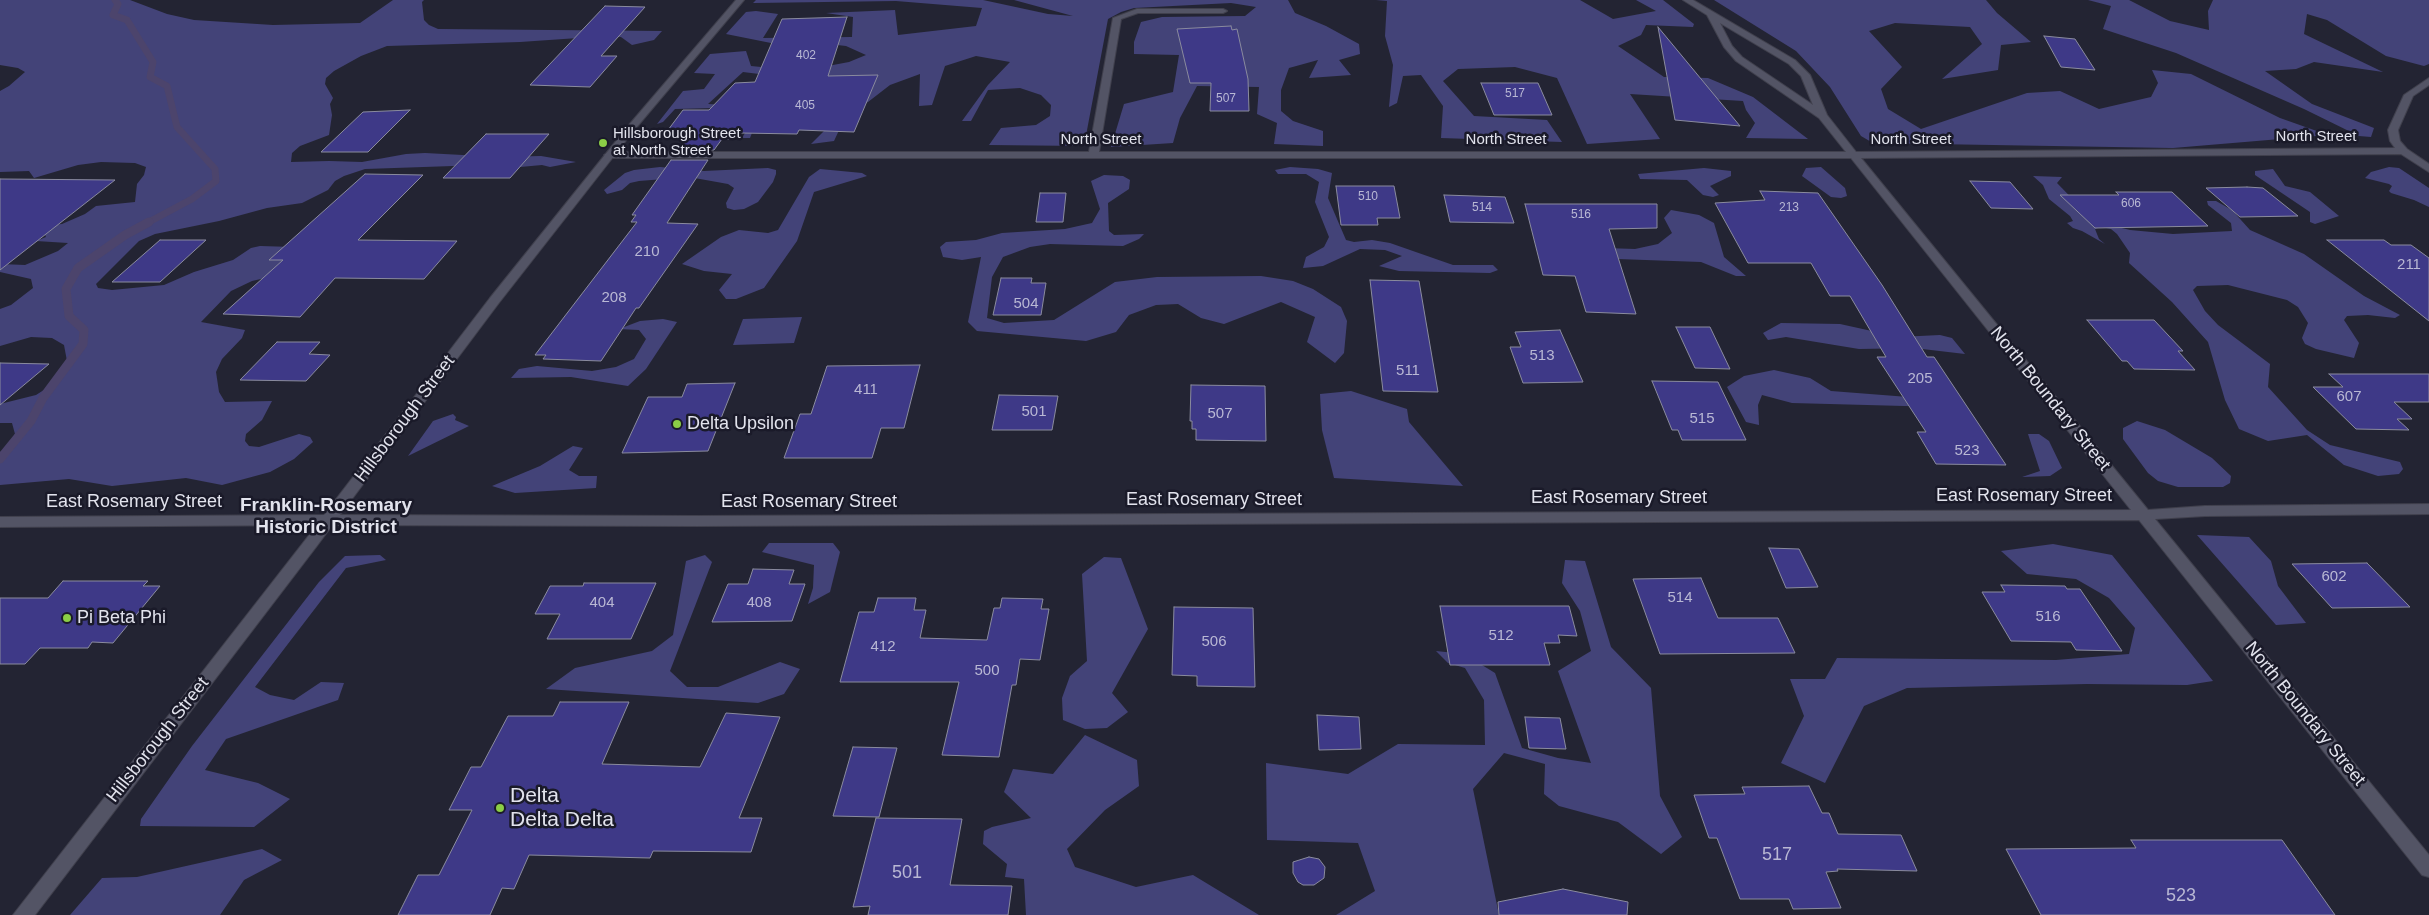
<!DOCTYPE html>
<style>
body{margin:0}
canvas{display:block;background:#232433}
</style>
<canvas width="2429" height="915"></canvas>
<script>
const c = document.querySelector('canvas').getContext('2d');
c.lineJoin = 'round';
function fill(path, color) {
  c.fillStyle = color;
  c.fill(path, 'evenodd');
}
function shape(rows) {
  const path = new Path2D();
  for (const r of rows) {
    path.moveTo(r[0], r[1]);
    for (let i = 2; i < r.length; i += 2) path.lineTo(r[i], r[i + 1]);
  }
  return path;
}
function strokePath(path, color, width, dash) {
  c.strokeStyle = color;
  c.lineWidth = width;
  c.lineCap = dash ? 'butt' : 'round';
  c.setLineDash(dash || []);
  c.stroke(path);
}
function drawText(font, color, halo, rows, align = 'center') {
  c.font = font + ' Arial,sans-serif';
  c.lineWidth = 5;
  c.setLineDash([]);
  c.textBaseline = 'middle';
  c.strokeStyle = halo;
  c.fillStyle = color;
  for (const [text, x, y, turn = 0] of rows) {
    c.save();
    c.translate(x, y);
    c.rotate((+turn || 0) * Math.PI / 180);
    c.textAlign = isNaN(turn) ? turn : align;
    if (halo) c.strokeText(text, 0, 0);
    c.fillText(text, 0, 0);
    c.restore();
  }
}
const green = shape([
 [0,0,130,0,167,14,194,20,273,25,360,23,393,0,424,0,422,2,424,20,429,25,438,29,662,31,654,40,632,45,621,37,607,36,520,42,387,46,361,56,334,71,326,78,325,84,333,98,330,104,332,115,329,135,300,146,292,153,291,162,329,161,362,162,406,154,425,153,500,157,541,156,576,162,550,167,542,165,509,168,482,165,365,169,344,176,335,181,328,190,302,203,267,208,219,221,155,234,139,241,96,284,98,288,112,290,164,285,194,272,233,260,251,248,260,246,325,248,313,267,252,281,231,291,201,322,245,330,242,338,222,359,216,372,219,392,225,402,272,401,262,420,246,434,245,441,249,446,259,447,299,434,310,437,313,442,294,459,270,472,222,485,186,478,112,486,69,479,0,485,0,452,6,449,15,434,12,423,0,423,0,404,36,395,47,388,67,361,64,345,52,338,31,337,0,346,0,309,11,305,33,288,31,279,0,272,0,264,25,265,58,251,68,243,36,241,46,237,41,226,62,224,85,214,96,206,135,202,137,184,144,175,146,167,135,163,101,162,78,165,34,178,29,171,0,172,0,91,9,86,25,72,18,68,0,65],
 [756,0,983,0,1048,14,1073,16,1014,0,1288,0,1295,13,1326,26,1359,44,1360,54,1339,60,1351,75,1309,78,1318,60,1289,68,1281,90,1281,111,1293,121,1323,131,1323,146,1274,144,1277,123,1257,114,1259,87,1197,86,1180,118,1173,143,1111,147,1124,104,1173,92,1179,55,1134,54,1134,42,1141,22,1162,17,1245,16,1256,7,1231,3,1134,8,1121,12,1108,19,1084,146,989,145,1001,128,1036,125,1050,116,1051,105,1041,95,1020,88,988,90,971,121,962,121,988,85,1010,62,976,56,945,66,932,105,919,106,920,74,890,85,868,102,848,111,834,141,811,144,839,116,842,86,856,75,800,79,743,72,708,104,762,107,750,138,742,138,758,112,716,108,675,109,663,122,657,124,683,91,704,89,715,74,694,73,710,54,746,51,751,66,801,71,849,62,866,55,846,46,803,41,771,43,726,34,746,12,756,11,778,14,763,38,852,37,853,17,826,13,895,10,898,35,976,26,982,8,896,1,753,3],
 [1376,0,1580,0,1613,19,1656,11,1636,0,1663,0,1694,24,1693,27,1646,25,1641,35,1618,46,1664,77,1708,78,1753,97,1808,139,1746,138,1755,123,1746,110,1743,101,1630,94,1660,139,1587,144,1557,78,1515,67,1458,69,1443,81,1474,116,1547,120,1562,142,1441,138,1443,106,1421,75,1403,76,1397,103,1389,107,1393,65,1385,36,1387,1],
 [1714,0,1986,0,1997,13,2031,42,2001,45,1998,70,1942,79,1982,44,1970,27,1895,23,1869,31,1902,67,1881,89,1888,109,1921,129,2027,93,2060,91,2099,109,2151,97,2158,83,2152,70,2191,74,2280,118,2328,135,2173,148,1873,143,1861,136,1830,87,1796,51],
 [2088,0,2129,0,2170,21,2209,30,2208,11,2213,0,2429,0,2429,64,2424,66,2386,56,2327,20,2307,14,2304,34,2383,72,2314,62,2296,69,2265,71,2312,104,2374,128,2371,137,2359,136,2304,109,2176,53,2103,29,2111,6],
 [660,167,704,171,768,168,776,170,776,174,773,182,758,202,744,209,734,210,727,208,726,203,734,188,728,184,689,177,639,181,630,183,622,190,607,194,604,190,625,173,634,170],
 [1290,167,1318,169,1332,173,1328,198,1346,240,1354,242,1372,240,1390,243,1453,265,1493,265,1498,270,1490,273,1399,271,1379,266,1402,256,1385,250,1360,249,1323,266,1303,268,1306,257,1324,247,1329,237,1315,202,1319,182,1306,174,1278,174,1275,170],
 [1821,167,1845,188,1847,196,1841,198,1831,197,1802,176,1806,168],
 [2389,167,2399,168,2429,188,2429,207,2414,200,2391,193,2389,191,2392,186,2389,184,2365,178,2371,172],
 [1704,168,1731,171,1731,176,1710,186,1719,195,1713,197,1703,195,1687,180,1640,179,1638,174],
 [820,169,862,173,867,176,814,192,797,241,764,288,736,299,726,299,719,290,732,274,704,271,682,264,721,237,739,230,768,233,778,230,809,177],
 [2273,169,2285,186,2310,192,2339,216,2315,224,2310,222,2310,212,2255,175,2255,171],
 [1104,175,1123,176,1130,180,1129,189,1108,203,1109,231,1114,235,1144,234,1139,239,1123,246,1050,244,1030,247,1003,257,992,277,987,318,1004,323,1054,320,1115,282,1157,277,1261,276,1293,281,1313,289,1341,307,1347,321,1344,353,1335,363,1307,342,1315,317,1281,302,1224,324,1201,318,1178,304,1156,305,1129,315,1116,332,1086,341,977,331,968,322,981,257,962,260,943,257,940,247,946,242,976,240,1002,233,1065,229,1092,223,1100,209,1091,181],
 [2033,176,2062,177,2057,183,2094,221,2130,230,2173,234,2232,231,2231,223,2208,205,2207,201,2216,201,2232,210,2250,230,2304,254,2364,296,2400,315,2395,318,2368,315,2347,316,2344,320,2359,343,2354,358,2316,349,2305,344,2302,338,2308,323,2298,307,2287,300,2228,285,2197,286,2193,290,2205,311,2218,325,2270,364,2268,387,2307,430,2330,445,2400,462,2403,469,2399,474,2378,476,2344,465,2307,435,2268,441,2239,429,2225,400,2208,342,2172,302,2129,263,2130,253,2117,234,2111,229,2101,227,2095,229,2099,239,2105,244,2082,231,2073,228,2067,223,2073,221,2070,216,2049,199,2043,185],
 [1671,210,1699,215,1714,223,1724,257,1746,276,1736,276,1701,262,1590,258,1575,247,1635,249,1658,244,1672,233,1664,218],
 [802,317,794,343,733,345,743,319],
 [663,319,677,322,646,369,628,386,571,377,511,378,519,369,537,366,592,371,616,367,634,359,646,339,639,330,619,329,640,321],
 [1781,323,1840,324,1899,337,1940,335,1952,338,1965,354,1914,348,1859,349,1786,337,1768,340,1763,333],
 [1774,370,1810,378,1831,391,1934,399,1942,407,1792,403,1762,395,1758,405,1759,425,1746,422,1727,387,1744,376],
 [1351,391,1407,409,1409,422,1463,486,1334,478,1322,430,1320,394],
 [453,414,456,417,455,420,469,426,408,456,433,421],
 [2137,421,2165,430,2212,458,2231,476,2230,483,2223,487,2178,487,2158,481,2148,473,2123,439,2123,428],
 [2028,434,2039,434,2049,441,2062,468,2050,476,2022,477,2040,471],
 [573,446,583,448,569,470,579,476,597,476,596,488,515,493,492,486,540,466],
 [2197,535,2249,537,2271,561,2278,586,2306,623,2276,625],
 [769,543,833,543,840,552,830,592,808,604,813,588,814,565,762,552],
 [2053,544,2112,555,2213,681,2187,685,2087,684,1907,688,1864,706,1825,783,1781,763,1804,716,1790,679,1825,679,1837,658,2056,660,2129,654,2135,628,2109,598,2076,579,2027,574,2001,551],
 [380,555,386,560,346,568,255,687,270,695,294,700,321,682,344,683,338,700,226,739,205,770,258,783,290,799,254,827,140,826,141,819,192,746,319,582,345,556],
 [705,555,712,562,670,671,687,687,718,687,780,662,800,669,784,694,758,703,546,689,575,668,652,651,673,635,686,561],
 [1104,557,1121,558,1148,629,1112,693,1128,712,1107,728,1085,729,1063,720,1062,698,1070,676,1087,661,1082,574],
 [1565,560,1585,561,1611,647,1651,688,1660,796,1682,837,1661,854,1618,822,1559,806,1544,794,1545,764,1504,753,1473,789,1499,915,1336,915,1375,891,1358,843,1267,840,1266,763,1348,774,1398,744,1485,745,1484,700,1465,668,1448,663,1436,651,1464,654,1495,673,1522,748,1558,758,1591,763,1558,671,1591,651,1580,611,1562,583],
 [1085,735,1137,760,1139,786,1105,810,1067,849,1075,867,1136,887,1193,875,1259,915,1026,915,1024,879,1005,877,1007,864,983,844,984,831,992,827,1031,818,1004,792,1013,769,1053,774],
 [262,849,282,860,244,880,220,915,70,915,102,878,137,877]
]);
const streamFar1 = shape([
 [115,0,118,4,113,15,127,20,153,62,150,77,167,86,177,127,215,169,216,181,192,199,147,223]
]);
const stream = shape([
 [0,459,31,421,43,398,83,344,84,330,69,316,66,289,78,268,125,235,149,222]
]);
const building = shape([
 [605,6,645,7,601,56,617,56,590,87,530,85,605,6],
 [847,17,828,76,878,75,854,132,799,130,797,134,741,133,733,139,722,139,714,150,678,150,687,138,662,138,683,110,709,110,735,83,755,82,782,19,847,17],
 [1231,26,1232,30,1237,29,1248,79,1249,111,1210,111,1211,83,1190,83,1177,29,1231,26],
 [1658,27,1740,126,1675,120,1658,27],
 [2044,36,2075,39,2095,70,2061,67,2044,36],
 [1481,83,1538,83,1552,115,1494,115,1481,83],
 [410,110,368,152,321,152,363,112,410,110],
 [486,134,549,134,510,178,443,178,486,134],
 [671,160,708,160,667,223,698,224,639,308,636,308,601,361,543,359,546,355,535,355,637,222,631,222,636,215,632,215,671,160],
 [365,174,423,175,358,240,457,241,424,279,335,278,300,317,223,314,283,260,269,260,365,174],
 [0,179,115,180,0,270,0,179],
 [1970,181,2010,182,2033,209,1991,208,1970,181],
 [1336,186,1394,186,1400,218,1377,218,1378,225,1341,225,1336,186],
 [2247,187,2263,188,2298,216,2240,217,2206,188,2247,187],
 [1760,191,1818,193,1882,285,1927,357,1934,357,2006,465,1936,464,1917,432,1926,432,1877,357,1886,357,1850,296,1830,296,1811,263,1748,263,1715,203,1765,200,1760,191],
 [2116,192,2172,192,2208,226,2095,228,2060,195,2119,195,2116,192],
 [1040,193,1066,193,1063,222,1036,222,1040,193],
 [1444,195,1505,197,1514,223,1450,222,1444,195],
 [1525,204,1657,204,1657,228,1609,229,1636,314,1586,312,1575,276,1543,275,1525,204],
 [160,240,206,240,160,282,112,282,160,240],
 [2327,240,2384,240,2391,245,2411,245,2429,258,2429,321,2327,240],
 [1001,278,1032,278,1031,283,1046,283,1041,315,993,315,1001,278],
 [1370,280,1419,281,1438,392,1383,391,1370,280],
 [2087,320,2154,320,2183,351,2178,351,2195,370,2134,369,2127,361,2122,361,2087,320],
 [1676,327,1710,327,1730,369,1695,368,1676,327],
 [1560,330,1583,382,1523,383,1510,347,1521,347,1515,332,1560,330],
 [277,342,320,342,309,354,330,355,306,381,240,380,277,342],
 [0,363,49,364,0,405,0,363],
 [920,365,904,428,881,428,872,458,784,458,800,414,811,414,827,366,920,365],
 [2329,374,2429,374,2429,402,2394,402,2412,419,2397,419,2409,430,2356,429,2313,387,2343,387,2329,374],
 [1652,381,1718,382,1746,440,1682,440,1678,430,1672,430,1652,381],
 [735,383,708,451,622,453,648,397,682,397,687,384,735,383],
 [1191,385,1265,386,1266,441,1196,440,1196,429,1192,429,1192,421,1190,421,1191,385],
 [999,395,1058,396,1052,430,992,430,999,395],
 [1769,548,1799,549,1818,587,1786,588,1769,548],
 [2367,563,2410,607,2332,608,2292,564,2367,563],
 [753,569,794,570,789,584,805,584,792,621,712,622,728,584,748,584,753,569],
 [1701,578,1718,618,1778,618,1795,653,1660,654,1633,579,1701,578],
 [63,581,148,581,143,586,160,586,113,643,92,642,88,648,40,648,25,664,0,664,0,598,48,598,63,581],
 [584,583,656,583,631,639,547,639,560,614,535,614,550,586,583,586,584,583],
 [2001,585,2065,586,2067,589,2080,589,2122,651,2076,650,2071,642,2011,641,1982,592,2005,592,2001,585],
 [878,598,916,598,914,610,926,610,920,638,987,640,994,608,1000,608,1002,598,1043,599,1041,609,1049,609,1040,660,1020,659,1016,685,1012,685,999,757,942,755,959,682,840,682,859,612,874,612,878,598],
 [1440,606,1569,606,1577,636,1558,635,1560,643,1544,643,1550,665,1450,665,1440,606],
 [1174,607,1253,608,1255,687,1197,686,1197,676,1172,675,1174,607],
 [560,702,629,702,602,764,700,767,726,713,780,717,739,818,762,818,751,852,653,851,650,858,529,855,514,889,502,888,490,915,398,915,418,875,439,875,472,810,449,810,471,767,481,767,508,716,553,716,560,702],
 [1317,715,1359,717,1361,749,1319,750,1317,715],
 [1525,717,1560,718,1566,749,1529,748,1525,717],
 [853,747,897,748,879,817,833,816,853,747],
 [1809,786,1822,813,1829,813,1838,834,1901,835,1917,871,1837,869,1838,871,1826,872,1841,908,1793,909,1789,899,1740,899,1717,838,1709,838,1694,795,1745,794,1742,787,1809,786],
 [876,818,962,819,950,885,1012,886,1008,915,868,915,870,906,853,907,876,818],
 [2131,840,2282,840,2335,915,2041,915,2006,849,2136,848,2131,840],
 [1309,857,1319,859,1325,867,1324,878,1314,885,1303,885,1298,882,1293,873,1293,862,1309,857],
 [1563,889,1628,902,1627,915,1499,915,1498,902,1563,889]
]);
const minor = shape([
 [1683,0,1693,0,1795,60,1810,75,1827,115,1856,152,2395,148,2390,141,2388,130,2404,95,2429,78,2429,85,2413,96,2398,130,2400,141,2407,149,2429,164,2429,172,2401,154,1861,158,2148,510,2205,506,2429,504,2429,514,2205,516,2155,519,2429,855,2429,877,2422,875,2139,520,697,526,328,525,321,520,328,515,697,516,2131,510,1851,158,609,158,604,155,609,152,1089,152,1113,18,1137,9,1223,9,1227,11,1223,13,1138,13,1121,19,1099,152,1846,152,1819,118,1736,61,1724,47,1707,15,1683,0],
 [1720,23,1789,64,1801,76,1813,105,1742,57,1732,46,1720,23]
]);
const tertiary = shape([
 [736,0,744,0,635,129,498,304,316,547,35,915,13,915,317,525,0,527,0,517,324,515,490,298,629,125,736,0]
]);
const markers = [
 [603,143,5,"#8bce46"],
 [677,424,5,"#8bce46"],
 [67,618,5,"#8bce46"],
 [500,808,5,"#8bce46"]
];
const farNumbernames = [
 ["402",806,56],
 ["517",1515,94],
 ["507",1226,99],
 ["405",805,106],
 ["510",1368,197],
 ["606",2131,204],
 ["514",1482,208],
 ["213",1789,208],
 ["516",1581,215]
];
const farPoinames = [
 ["Hillsborough Street",613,134],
 ["at North Street",613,151]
];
const farStreetnames = [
 ["North Street",2316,137],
 ["North Street",1101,140],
 ["North Street",1506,140],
 ["North Street",1911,140]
];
const numberNames = [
 ["210",647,252],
 ["211",2409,265],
 ["208",614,298],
 ["504",1026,304],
 ["513",1542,356],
 ["511",1408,371],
 ["205",1920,379],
 ["411",866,390],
 ["607",2349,397],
 ["501",1034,412],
 ["507",1220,414],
 ["515",1702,419],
 ["523",1967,451],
 ["602",2334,577],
 ["514",1680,598],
 ["404",602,603],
 ["408",759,603],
 ["516",2048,617],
 ["512",1501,636],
 ["506",1214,642],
 ["412",883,647],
 ["500",987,671]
];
const streetNames = [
 ["North Boundary Street",2050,399,51],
 ["Hillsborough Street",405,419,-53],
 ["East Rosemary Street",2024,496],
 ["East Rosemary Street",1619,498],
 ["East Rosemary Street",1214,500],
 ["East Rosemary Street",134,502],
 ["East Rosemary Street",809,502],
 ["North Boundary Street",2305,714,51],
 ["Hillsborough Street",158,740,-52]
];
const poiNames = [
 ["Delta Upsilon",687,424],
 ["Pi Beta Phi",77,618]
];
const nearNumbernames = [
 ["517",1777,855],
 ["501",907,873],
 ["523",2181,896]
];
const neighbourhoodNames = [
 ["Franklin-Rosemary",326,506],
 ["Historic District",326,528]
];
const nearPoinames = [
 ["Delta",510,796],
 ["Delta Delta",510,820]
];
fill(green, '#434378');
strokePath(streamFar1, '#4c446c', 7);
strokePath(stream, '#4c446c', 9);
fill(building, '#3e3987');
strokePath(building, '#8a8b9e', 1);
strokePath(minor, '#40404d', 2);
strokePath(tertiary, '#40404d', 2);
fill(minor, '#535465');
fill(tertiary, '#535465');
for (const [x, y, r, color] of markers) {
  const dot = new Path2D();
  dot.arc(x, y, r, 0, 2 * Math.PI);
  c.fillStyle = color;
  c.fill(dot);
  strokePath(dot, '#1a1a29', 2);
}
drawText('12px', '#b9b8d4', null, farNumbernames);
drawText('15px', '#e2e3ed', '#1a1a29', farPoinames, 'left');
drawText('15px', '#e2e3ed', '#1a1a29', farStreetnames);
drawText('15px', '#b9b8d4', null, numberNames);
drawText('18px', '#e2e3ed', '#1a1a29', streetNames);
drawText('18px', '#e2e3ed', '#1a1a29', poiNames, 'left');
drawText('18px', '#b9b8d4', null, nearNumbernames);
drawText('bold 19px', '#e2e3ed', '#1a1a29', neighbourhoodNames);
drawText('21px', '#e2e3ed', '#1a1a29', nearPoinames, 'left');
</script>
